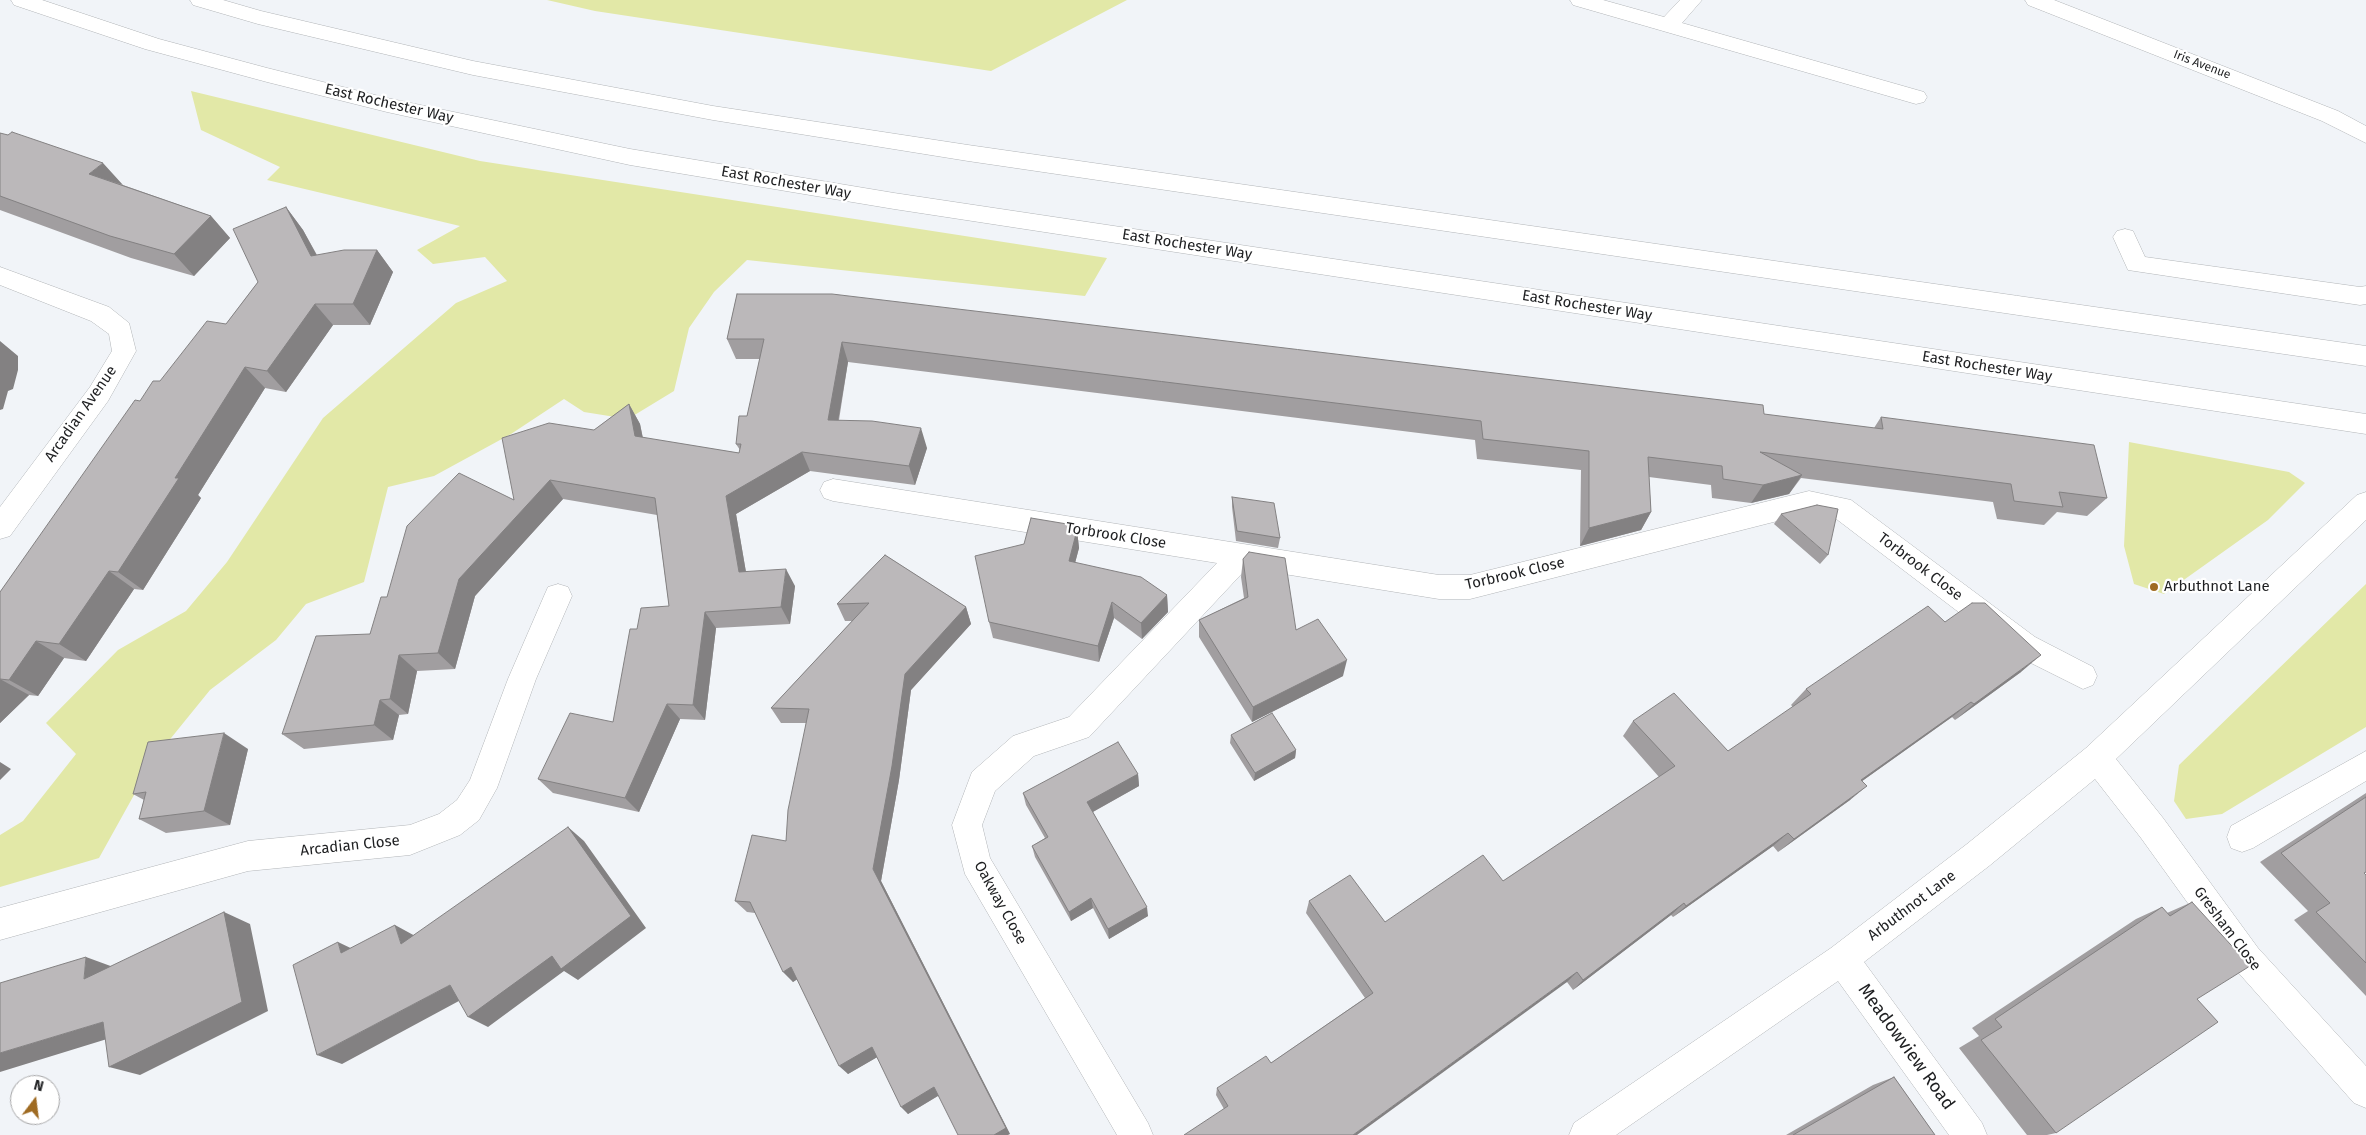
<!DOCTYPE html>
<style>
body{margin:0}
#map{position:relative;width:2366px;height:1135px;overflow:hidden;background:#f1f4f8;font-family:"Fira Sans",sans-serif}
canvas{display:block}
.north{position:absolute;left:10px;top:1075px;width:50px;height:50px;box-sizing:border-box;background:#fff;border:1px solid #a5a5a6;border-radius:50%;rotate:15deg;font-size:14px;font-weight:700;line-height:20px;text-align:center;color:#1e1f21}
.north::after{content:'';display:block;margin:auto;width:18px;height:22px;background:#9f6b22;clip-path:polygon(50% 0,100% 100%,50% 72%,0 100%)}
</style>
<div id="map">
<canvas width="2366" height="1135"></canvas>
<div class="north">N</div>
</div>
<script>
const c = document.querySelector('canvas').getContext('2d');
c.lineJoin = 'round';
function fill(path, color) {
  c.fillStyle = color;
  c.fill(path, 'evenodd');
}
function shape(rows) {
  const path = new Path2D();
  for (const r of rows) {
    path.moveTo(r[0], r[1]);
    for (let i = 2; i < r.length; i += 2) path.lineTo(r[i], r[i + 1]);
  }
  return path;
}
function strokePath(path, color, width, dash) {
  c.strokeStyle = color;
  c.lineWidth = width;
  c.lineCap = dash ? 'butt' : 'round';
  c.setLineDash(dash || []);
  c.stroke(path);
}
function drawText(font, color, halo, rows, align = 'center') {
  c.font = font + ' "Fira Sans",sans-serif';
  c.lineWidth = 4.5;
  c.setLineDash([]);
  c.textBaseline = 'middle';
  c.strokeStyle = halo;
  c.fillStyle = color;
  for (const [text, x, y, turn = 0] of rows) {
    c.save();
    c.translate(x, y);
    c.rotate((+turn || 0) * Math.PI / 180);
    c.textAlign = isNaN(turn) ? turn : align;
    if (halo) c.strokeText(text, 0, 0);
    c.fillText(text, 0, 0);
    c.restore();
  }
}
const green = shape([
 [547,0,1127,0,991,71,595,11],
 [191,91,480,161,1107,258,1085,296,747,260,714,292,689,328,674,391,628,419,584,412,564,399,511,434,434,476,388,487,364,582,306,604,276,640,210,690,154,759,99,858,0,887,0,835,23,821,76,754,46,723,118,650,186,611,227,562,323,418,456,303,507,281,485,257,433,264,417,250,460,226,267,180,280,167,201,130],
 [2129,442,2289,472,2305,483,2268,520,2164,594,2134,584,2124,546],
 [2366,584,2366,727,2222,814,2186,819,2174,801,2179,765]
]);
const minor = shape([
 [1570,0,1603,0,1664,17,1680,0,1702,0,1682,23,1924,92,1927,97,1924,102,1916,104,1573,5,1570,0],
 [2025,0,2054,0,2338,111,2366,126,2366,143,2322,121,2028,5,2025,0],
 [2125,229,2133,231,2145,257,2360,287,2366,286,2366,304,2360,305,2128,270,2113,237,2117,231,2125,229],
 [0,267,109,307,129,323,136,351,108,401,10,536,0,539,0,507,90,387,112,351,109,334,91,321,0,285,0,267],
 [833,479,1439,575,1470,575,1809,491,1851,500,2035,637,2093,667,2097,676,2093,685,2083,689,2015,655,1835,518,1809,513,1470,599,1439,599,1247,568,1089,737,1034,756,995,791,982,825,990,858,1148,1123,1153,1135,1117,1135,965,874,952,825,972,772,1013,736,1069,717,1217,563,833,501,824,498,820,490,824,482,833,479],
 [2366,492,2366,520,2116,759,2163,818,2258,948,2366,1066,2366,1108,2354,1103,2236,970,2141,838,2095,779,1989,866,1864,962,1982,1123,1987,1135,1949,1135,1838,981,1616,1135,1569,1135,1574,1123,1831,948,1967,844,2086,748,2357,495,2366,492],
 [558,584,568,587,572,596,536,679,497,788,479,820,460,835,410,855,248,871,0,940,0,908,248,841,410,825,439,814,457,800,470,780,508,679,544,596,548,587,558,584],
 [2366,751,2366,781,2253,848,2242,852,2231,848,2227,837,2231,826,2366,751]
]);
const highway = shape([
 [11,0,42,0,159,39,267,68,387,98,630,149,894,193,2366,414,2366,434,894,209,630,165,387,112,267,82,145,49,14,5,11,0],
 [190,0,223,0,261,11,473,61,713,106,968,145,2366,346,2366,366,968,161,713,120,473,75,258,24,193,5,190,0]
]);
const wall = shape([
 [0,133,123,185,211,216,230,238,194,276,131,258,0,210],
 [286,207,303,230,317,255,377,250,393,272,370,325,333,325,286,392,265,388,198,495,201,498,143,590,134,589,86,661,64,658,38,696,29,695,0,723,0,592,140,401,226,324,258,282],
 [737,294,1874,428,1881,417,2107,498,2087,516,2057,512,2044,525,1997,519,1993,502,1801,478,1789,494,1751,503,1712,498,1711,485,1649,477,1651,512,1641,530,1580,546,1581,470,1477,459,1475,440,848,362,839,420,927,448,915,485,810,471,736,514,746,572,795,586,790,624,716,628,705,720,680,719,639,812,553,793,538,779,613,722,637,629,669,606,657,515,563,499,475,596,455,669,417,671,408,714,399,715,393,740,304,749,282,734,370,634,387,597,514,500,594,430,629,404,640,424,643,438,739,453,740,450,736,444,747,416,760,359,736,359,727,339],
 [1232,497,1280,538,1278,548,1236,541,1232,507],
 [1781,514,1828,555,1820,564,1774,524],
 [1077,530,1079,548,1075,563,1167,595,1168,612,1142,639,1114,618,1099,662,993,638,989,622],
 [885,555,966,607,971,624,911,690,899,780,881,881,1010,1134,938,1096,908,1114,877,1057,848,1074,797,979,793,982,755,913,747,912,735,901,786,841,806,723,781,723,771,708,852,621,845,621,837,604],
 [1243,559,1296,630,1343,676,1252,722,1199,637,1199,620,1244,598,1241,577],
 [1945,622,2021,672,1955,720,1952,717,1862,781,1850,800,1778,852,1773,846,1673,917,1671,915,1573,990,1567,982,1224,1109,1216,1095,1217,1088,1271,1063,1365,998,1306,913,1309,901,1385,922,1503,881,1659,777,1623,736,1633,721,1728,751,1793,707,1791,705,1806,689],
 [1231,735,1296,750,1295,758,1254,781,1230,743],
 [248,749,230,825,166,833,139,819,144,800,133,794],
 [1138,774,1139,786,1093,812,1148,916,1109,939,1093,908,1071,921,1035,857,1032,846,1045,838,1026,805,1023,793],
 [2366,793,2366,872,2364,873,2366,875,2366,996,2294,920,2308,911,2260,862],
 [2192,902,2197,999,2056,1133,2047,1135,2027,1135,1959,1048,1979,1036,1972,1028,2136,919,2162,907,2167,913],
 [1894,1077,1935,1135,1786,1135,1873,1085]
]);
const shadedWall = shape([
 [103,163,123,185,89,174],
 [286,207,303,230,329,278,311,256],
 [211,216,230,238,194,276,174,254],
 [377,250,393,272,370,325,353,304],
 [315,304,333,325,286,392,267,371],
 [0,341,18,356,18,370,13,389,8,391,3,409,0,410],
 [842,342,848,362,835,439,828,420],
 [245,367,265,388,198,495,201,498,143,590,118,572,175,478],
 [629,404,640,424,646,455,635,436],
 [921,428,927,448,915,485,909,466],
 [802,452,810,471,736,514,749,590,739,572,726,496],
 [1802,475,1789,494,1751,503,1763,485],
 [550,480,563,499,475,596,455,669,438,653,459,579],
 [1651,512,1641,530,1580,546,1589,528],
 [1077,530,1079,548,1071,578,1069,561],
 [786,569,795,586,790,624,781,607],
 [109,571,134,589,86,661,59,644],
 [1167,595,1168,612,1142,639,1141,623],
 [1112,602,1114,618,1099,662,1098,646],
 [966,607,971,624,911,690,899,780,881,881,1010,1134,1008,1135,994,1135,873,869,905,674],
 [705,612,716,628,705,720,693,705],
 [36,641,64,658,38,696,9,680],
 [399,655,417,671,408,714,390,699],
 [2041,655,2021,672,1955,720,1974,704],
 [1347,660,1343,676,1252,722,1253,707],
 [0,679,29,695,0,723],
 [380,700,399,715,393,740,374,725],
 [1971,702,1952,717,1844,794,1861,780],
 [667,704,680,719,639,812,625,798],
 [224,733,248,749,230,825,204,811],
 [1296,750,1295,758,1254,781,1255,773],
 [0,762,11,769,0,780],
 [1138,774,1139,786,1089,814,1087,802],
 [1867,786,1850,800,1778,852,1794,839],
 [568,827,584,841,646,928,578,980,564,971,488,1027,468,1017],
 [1788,833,1773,846,1673,917,1686,906],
 [1091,898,1093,908,1071,921,1069,912],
 [1684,903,1671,915,1573,990,1583,980],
 [1147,907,1148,916,1109,939,1108,929],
 [224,912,250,924,268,1011,140,1075,109,1067],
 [395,925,417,937,401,944],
 [338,942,361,953,341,953],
 [86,957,116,968,84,979],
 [791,967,801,977,793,982,783,972],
 [1577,972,1567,982,1357,1135,1353,1135],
 [450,985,470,995,342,1064,317,1055],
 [103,1022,133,1031,0,1072,0,1053],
 [872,1047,881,1055,848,1074,839,1066],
 [934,1087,941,1094,908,1114,901,1107]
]);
const building = shape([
 [12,132,103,163,89,174,211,216,174,254,110,236,0,196,0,133,8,135,12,132],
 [286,207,311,256,344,250,377,250,353,304,315,304,267,371,245,367,175,478,179,478,118,572,109,571,59,644,36,641,9,680,0,679,0,592,135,400,140,401,153,381,160,381,207,321,226,324,258,282,233,229,286,207],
 [737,294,832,294,1763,405,1764,414,1883,429,1881,417,2094,445,2107,498,2059,492,2063,507,2014,501,2011,484,1760,452,1802,475,1763,485,1723,479,1722,466,1648,457,1651,512,1589,528,1589,451,1483,439,1481,421,842,342,828,420,872,421,921,428,909,466,802,452,726,496,739,572,786,569,781,607,705,612,693,705,667,704,625,798,538,779,570,713,613,722,630,629,637,629,641,608,669,606,655,498,550,480,459,579,438,653,399,655,390,699,380,700,374,725,282,734,316,636,370,634,381,597,387,597,407,526,459,473,514,500,502,438,549,423,594,430,629,404,635,436,739,453,741,444,736,444,739,416,747,416,764,339,727,339,737,294],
 [1232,497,1274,503,1280,538,1237,531,1232,497],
 [1817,505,1838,509,1828,555,1781,514,1817,505],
 [1031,518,1067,524,1077,530,1069,561,1141,577,1167,595,1141,623,1112,602,1098,646,989,622,975,556,1024,544,1031,518],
 [1249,552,1285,558,1296,630,1318,619,1347,660,1253,707,1199,620,1248,597,1243,559,1249,552],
 [885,555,966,607,905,674,892,766,873,869,1006,1128,994,1135,958,1135,934,1087,901,1107,872,1047,839,1066,791,967,783,972,750,902,735,901,752,835,786,841,788,810,809,709,771,708,869,603,837,604,885,555],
 [1972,603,1985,603,2041,655,1974,704,1971,702,1861,780,1867,786,1794,839,1788,833,1686,906,1684,903,1583,980,1577,972,1353,1135,1184,1135,1228,1106,1217,1088,1266,1056,1271,1063,1373,993,1309,901,1350,875,1385,922,1483,855,1503,881,1675,766,1633,721,1674,693,1728,751,1811,694,1806,689,1928,606,1945,622,1972,603],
 [1272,713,1296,750,1255,773,1231,735,1272,713],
 [224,733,204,811,139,819,146,792,133,794,148,742,224,733],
 [1118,742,1138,774,1087,802,1147,907,1108,929,1091,898,1069,912,1032,846,1048,837,1023,793,1118,742],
 [2366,797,2366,872,2364,873,2366,875,2366,963,2316,912,2330,903,2281,853,2366,797],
 [568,827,631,916,561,969,552,956,468,1017,450,985,317,1055,293,965,338,942,341,953,395,925,401,944,568,827],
 [2192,902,2250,966,2197,999,2218,1022,2056,1133,1981,1040,2002,1027,1995,1019,2162,907,2170,916,2192,902],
 [224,912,242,1002,109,1067,103,1022,0,1053,0,983,86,957,84,979,224,912],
 [1894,1077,1935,1135,1793,1135,1894,1077]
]);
const markers = [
 [2154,587,5,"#9f6b22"]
];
const farStreetnames = [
 ["Iris Avenue",2202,65,21]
];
const streetNames = [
 ["East Rochester Way",389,104,13],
 ["East Rochester Way",786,183,10],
 ["East Rochester Way",1187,245,9],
 ["East Rochester Way",1587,306,9],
 ["East Rochester Way",1987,367,9],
 ["Arcadian Avenue",81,414,-55],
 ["Torbrook Close",1116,536,9],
 ["Torbrook Close",1920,567,37],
 ["Torbrook Close",1515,574,-13],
 ["Arcadian Close",350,846,-6],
 ["Oakway Close",1000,903,61],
 ["Arbuthnot Lane",1912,906,-37],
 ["Gresham Close",2227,929,53]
];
const poiNames = [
 ["Arbuthnot Lane",2164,587]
];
const nearStreetnames = [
 ["Meadowview Road",1906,1047,54]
];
fill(green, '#e2e8a7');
strokePath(minor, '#b2b5b8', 1);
strokePath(highway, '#b2b5b8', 1);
fill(minor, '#fff');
fill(highway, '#fff');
fill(wall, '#a19ea0');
fill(shadedWall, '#838182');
fill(building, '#bbb8ba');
strokePath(building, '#838182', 1);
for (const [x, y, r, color] of markers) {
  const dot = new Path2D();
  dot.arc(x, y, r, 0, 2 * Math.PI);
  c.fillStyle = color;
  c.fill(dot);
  strokePath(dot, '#fff', 2);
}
drawText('12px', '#1e1f21', '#fff', farStreetnames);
drawText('15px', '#1e1f21', '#fff', streetNames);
drawText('15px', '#1e1f21', '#fff', poiNames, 'left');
drawText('18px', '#1e1f21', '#fff', nearStreetnames);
</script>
